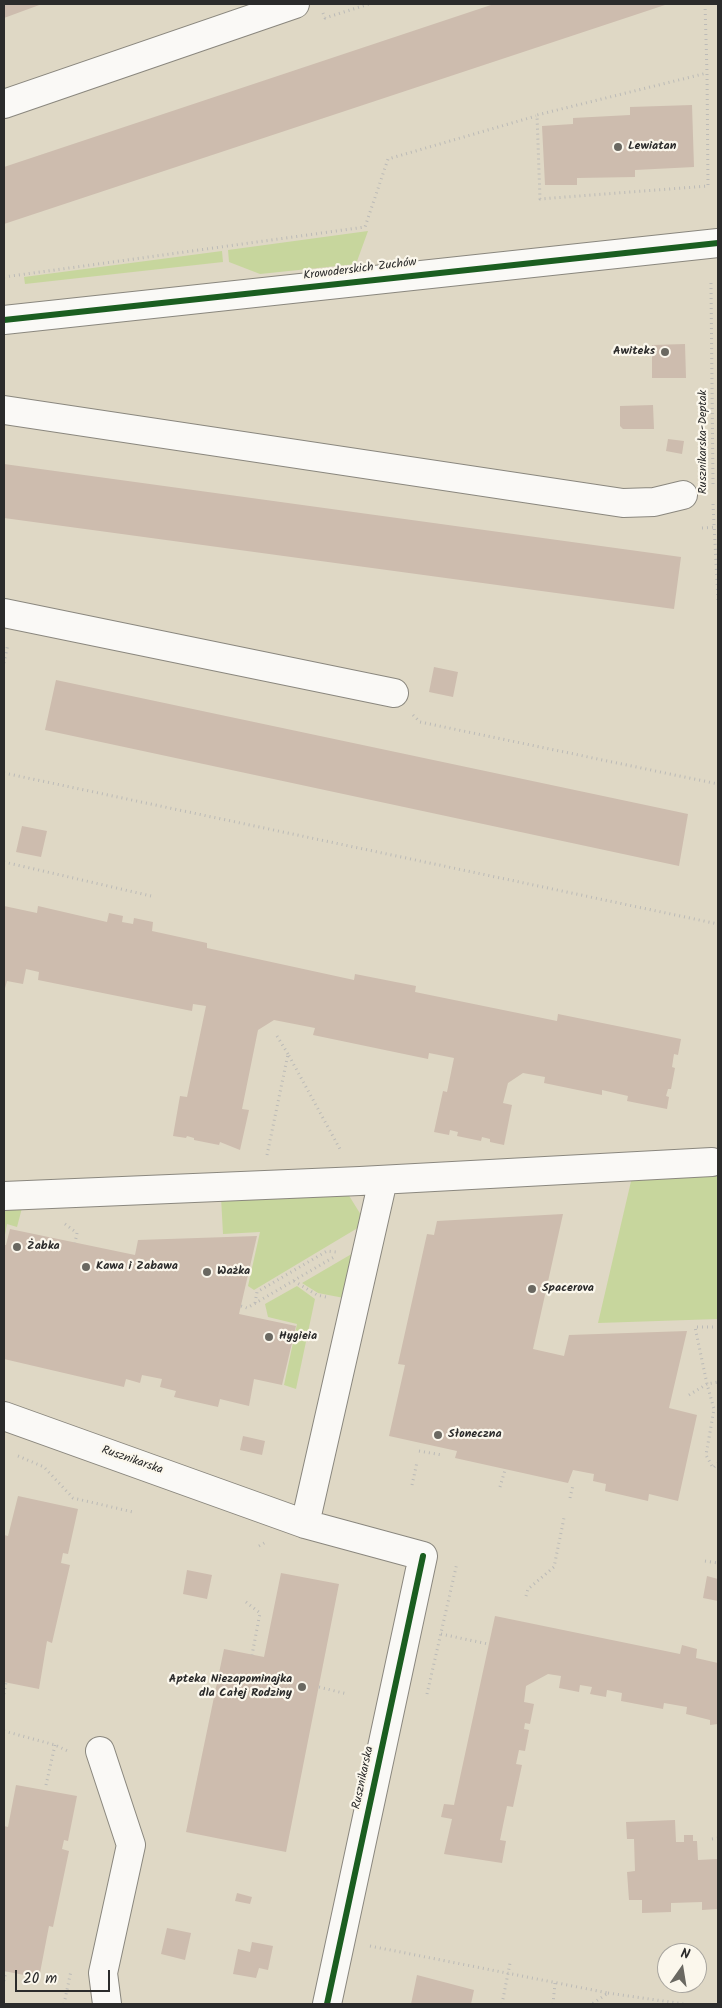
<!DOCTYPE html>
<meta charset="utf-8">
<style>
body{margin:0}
#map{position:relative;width:722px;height:2008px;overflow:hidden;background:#dfd8c5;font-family:Kalam,sans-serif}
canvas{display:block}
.frame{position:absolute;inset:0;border:5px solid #2b2b2b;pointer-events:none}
.north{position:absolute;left:657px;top:1943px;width:50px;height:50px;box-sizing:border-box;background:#fbf7ec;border:1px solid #a8a59f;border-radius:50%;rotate:13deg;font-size:14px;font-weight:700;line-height:20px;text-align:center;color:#2b2b2b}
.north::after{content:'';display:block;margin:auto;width:18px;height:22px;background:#6a6861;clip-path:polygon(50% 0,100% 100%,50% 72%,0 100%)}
.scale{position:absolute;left:15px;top:1970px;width:95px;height:22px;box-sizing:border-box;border:2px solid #2b2b2b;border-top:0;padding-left:6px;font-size:15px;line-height:18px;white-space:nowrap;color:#2b2b2b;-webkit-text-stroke:4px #fbf7ec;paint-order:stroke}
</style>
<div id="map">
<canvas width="722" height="2008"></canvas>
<div class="frame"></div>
<div class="north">N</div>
<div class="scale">20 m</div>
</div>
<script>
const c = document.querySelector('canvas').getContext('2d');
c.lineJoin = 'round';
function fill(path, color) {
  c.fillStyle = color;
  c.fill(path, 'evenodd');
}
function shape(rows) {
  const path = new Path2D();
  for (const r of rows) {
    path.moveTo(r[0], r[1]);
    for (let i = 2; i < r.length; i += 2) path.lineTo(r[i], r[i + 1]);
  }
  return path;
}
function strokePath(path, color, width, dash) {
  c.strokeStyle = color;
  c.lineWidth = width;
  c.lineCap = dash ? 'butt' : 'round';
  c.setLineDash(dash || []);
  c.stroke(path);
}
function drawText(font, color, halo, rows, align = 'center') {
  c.font = font + ' Kalam,sans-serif';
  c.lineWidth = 4.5;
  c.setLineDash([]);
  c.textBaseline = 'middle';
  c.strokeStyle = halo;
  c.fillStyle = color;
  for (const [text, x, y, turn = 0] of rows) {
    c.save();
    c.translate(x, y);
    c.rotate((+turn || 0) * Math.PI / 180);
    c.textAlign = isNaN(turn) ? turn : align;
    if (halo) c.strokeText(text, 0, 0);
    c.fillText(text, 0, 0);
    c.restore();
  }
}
const green = shape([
 [368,231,356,264,260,274,229,262,228,250],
 [222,251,223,262,25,284,24,277],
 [718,1176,718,1319,598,1323,632,1177],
 [348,1194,361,1215,361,1226,254,1290,248,1286,260,1232,223,1234,221,1197],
 [4,1206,22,1208,17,1227,7,1224,4,1240],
 [355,1252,344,1298,318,1293,302,1283],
 [297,1286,315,1299,296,1389,284,1385,297,1324,268,1317,265,1304]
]);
const building = shape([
 [4,4,42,4,4,18],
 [494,4,668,4,4,224,4,167],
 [692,105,694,167,635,170,635,177,577,178,577,185,545,185,542,126,573,124,573,118,630,115,630,107],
 [685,344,686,378,652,378,652,345],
 [653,405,654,429,623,429,620,426,620,406],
 [668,439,684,441,682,454,666,451],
 [4,464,681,557,674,609,4,518],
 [434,667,458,672,453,697,429,692],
 [56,680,688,814,679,866,45,730],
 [22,826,47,831,41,857,16,852],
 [4,906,37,913,38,906,107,922,109,913,123,916,122,922,133,924,134,918,153,922,152,931,207,943,207,948,354,980,355,974,416,986,415,992,557,1021,558,1014,681,1039,678,1055,674,1054,672,1067,675,1068,671,1089,668,1089,666,1096,669,1097,667,1109,627,1101,628,1096,602,1090,602,1095,544,1083,545,1077,523,1073,508,1083,503,1103,512,1105,504,1145,490,1142,490,1139,482,1137,481,1141,457,1136,458,1132,450,1130,449,1135,434,1132,443,1091,447,1092,454,1058,429,1053,428,1059,313,1035,315,1028,274,1020,258,1030,242,1109,249,1110,240,1150,220,1142,219,1145,194,1140,194,1138,187,1136,186,1138,173,1136,180,1096,187,1097,206,1006,193,1004,192,1011,38,980,39,972,26,969,23,984,7,981,4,992],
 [563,1214,533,1349,564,1356,569,1335,687,1331,669,1408,697,1415,678,1501,649,1494,648,1501,605,1491,606,1484,593,1481,594,1474,573,1470,568,1483,455,1458,457,1451,389,1436,405,1365,398,1364,427,1234,434,1235,437,1221],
 [10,1229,135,1255,138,1240,257,1236,239,1314,296,1326,282,1385,254,1379,249,1406,220,1399,218,1407,174,1397,176,1391,160,1387,162,1379,142,1375,140,1383,126,1379,124,1387,4,1359,4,1245,6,1245],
 [243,1436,265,1441,262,1455,240,1450],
 [18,1496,78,1509,68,1554,63,1553,61,1563,70,1565,52,1643,47,1641,39,1689,4,1682,4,1535,8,1536],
 [187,1570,212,1575,207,1599,183,1594],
 [281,1573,339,1584,286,1852,186,1832,224,1649,264,1657],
 [707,1576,718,1579,718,1601,703,1598],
 [495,1616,680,1654,682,1645,697,1649,696,1658,718,1663,718,1724,710,1725,710,1720,686,1714,687,1707,664,1703,663,1709,621,1701,622,1693,607,1690,606,1697,590,1694,592,1687,580,1685,579,1692,559,1688,561,1676,548,1674,526,1686,524,1702,534,1704,530,1724,525,1723,524,1729,529,1730,525,1751,519,1750,516,1764,522,1765,513,1807,507,1806,500,1840,506,1841,502,1863,444,1854,452,1819,441,1817,444,1804,454,1805],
 [16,1785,77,1796,68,1841,64,1840,62,1849,69,1851,53,1927,49,1926,39,1978,4,1971,4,1826,8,1827],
 [675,1820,676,1842,684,1842,684,1835,693,1835,693,1841,697,1841,698,1860,718,1859,718,1909,702,1910,702,1902,671,1903,671,1912,642,1913,642,1900,629,1900,627,1872,635,1871,634,1839,627,1839,626,1822],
 [237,1893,252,1897,250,1904,235,1901],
 [167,1928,191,1933,185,1960,161,1954],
 [252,1942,273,1946,268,1970,259,1968,256,1978,233,1974,238,1949,250,1952],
 [417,1975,474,1990,471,2004,411,2004]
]);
const path = shape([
 [705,4,707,73,708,186,540,199,537,115,707,73],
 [323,13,325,18,369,4],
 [4,277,365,227,388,159,536,116],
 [711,283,713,485],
 [713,504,718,601],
 [702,528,718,527],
 [4,663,8,644],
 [413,715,420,722,718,784],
 [4,773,718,924],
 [4,862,151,896],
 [277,1036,288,1054],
 [267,1155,288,1054,341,1151],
 [65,1224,77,1233,75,1243],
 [294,1281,317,1295,326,1297],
 [255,1303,257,1292,327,1251,336,1252],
 [241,1306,247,1308,334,1257],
 [718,1327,695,1327,707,1384,718,1382],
 [689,1395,707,1384,714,1409,706,1455,713,1468,718,1463],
 [419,1451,442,1455],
 [18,1456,44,1467,73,1498,133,1512],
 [412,1485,417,1462],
 [500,1487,505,1470],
 [570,1498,573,1485],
 [259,1546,266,1542],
 [705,1561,718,1563],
 [526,1596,528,1589,554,1567,564,1518],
 [246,1602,260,1613,252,1655],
 [441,1634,488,1644],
 [319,1687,347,1694],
 [4,1694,6,1682],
 [427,1694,457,1563],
 [4,1731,55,1745,70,1752],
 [46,1785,55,1745],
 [712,1839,718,1838],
 [370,1946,608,1993,592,2004],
 [4,1981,6,1971],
 [608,1993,684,2004],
 [64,2004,71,1971],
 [502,2004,510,1963],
 [553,2004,555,1983]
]);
const minor = shape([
 [4,104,295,4],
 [4,320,718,243],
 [4,410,623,503,654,502,683,495],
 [4,613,394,693],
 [4,1196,360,1181,712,1162],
 [4,1416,305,1524,423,1556,327,2004],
 [305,1524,383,1180],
 [100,1751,131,1845,103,1973,107,2004]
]);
const cycleway = shape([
 [4,320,718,243],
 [327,2004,423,1556]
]);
const markers = [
 [618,147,5,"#6a6861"],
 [665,352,5,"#6a6861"],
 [17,1247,5,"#6a6861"],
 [86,1267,5,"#6a6861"],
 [207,1272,5,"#6a6861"],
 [532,1289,5,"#6a6861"],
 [269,1337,5,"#6a6861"],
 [438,1435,5,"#6a6861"],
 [302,1687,5,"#6a6861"]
];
const poiNames = [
 ["Lewiatan",628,147],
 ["Awiteks",655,352,"right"],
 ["Żabka",27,1247],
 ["Kawa i Zabawa",96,1267],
 ["Ważka",217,1272],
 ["Spacerova",542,1289],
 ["Hygieia",279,1337],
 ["Słoneczna",448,1435],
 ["Apteka Niezapominajka",292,1680,"right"],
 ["dla Całej Rodziny",292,1694,"right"]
];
const streetNames = [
 ["Krowoderskich Zuchów",360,270,-7],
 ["Rusznikarska-Deptak",704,442,-90],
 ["Rusznikarska",132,1461,19],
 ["Rusznikarska",364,1778,-78]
];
fill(green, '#c7d69d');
fill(building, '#cdbcae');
strokePath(minor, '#8a877e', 30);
strokePath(path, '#bbbab7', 3, [1, 4]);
strokePath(minor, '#faf9f6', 28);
strokePath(cycleway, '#1b5e20', 6);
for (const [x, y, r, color] of markers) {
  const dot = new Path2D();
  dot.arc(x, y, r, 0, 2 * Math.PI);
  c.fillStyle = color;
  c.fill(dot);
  strokePath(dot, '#fbf7ec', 2);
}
drawText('bold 12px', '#2b2b2b', '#fbf7ec', poiNames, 'left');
drawText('12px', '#2b2b2b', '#fbf7ec', streetNames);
</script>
